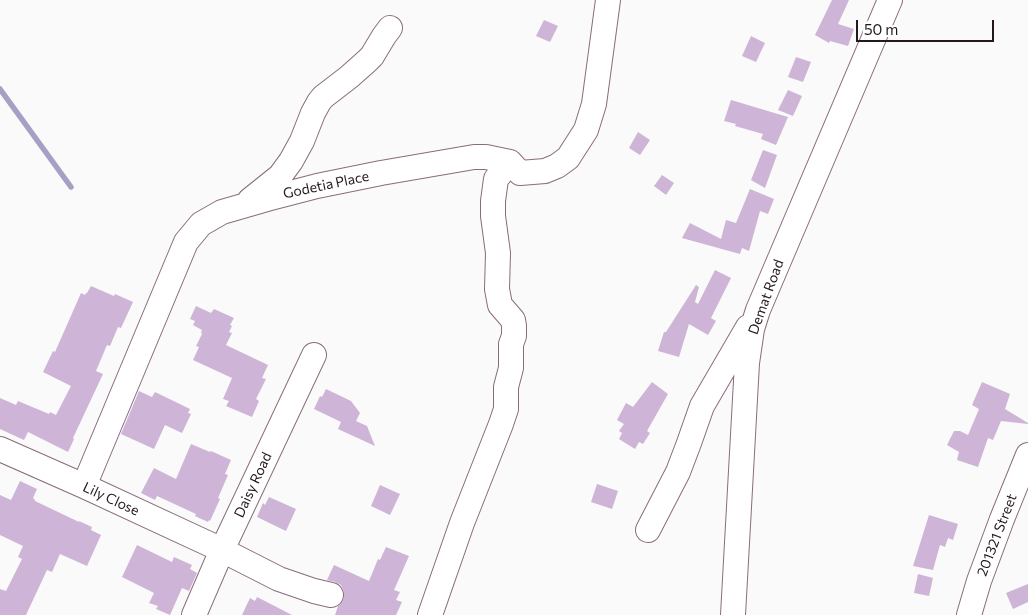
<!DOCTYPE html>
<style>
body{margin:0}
#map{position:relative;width:1028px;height:615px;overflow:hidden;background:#fafafa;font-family:Commissioner,sans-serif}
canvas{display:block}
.scale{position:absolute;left:856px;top:20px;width:138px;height:22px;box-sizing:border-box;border:2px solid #24171f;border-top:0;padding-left:6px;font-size:15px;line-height:18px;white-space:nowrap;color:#24171f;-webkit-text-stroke:4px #fff;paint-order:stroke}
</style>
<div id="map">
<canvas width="1028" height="615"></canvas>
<div class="scale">50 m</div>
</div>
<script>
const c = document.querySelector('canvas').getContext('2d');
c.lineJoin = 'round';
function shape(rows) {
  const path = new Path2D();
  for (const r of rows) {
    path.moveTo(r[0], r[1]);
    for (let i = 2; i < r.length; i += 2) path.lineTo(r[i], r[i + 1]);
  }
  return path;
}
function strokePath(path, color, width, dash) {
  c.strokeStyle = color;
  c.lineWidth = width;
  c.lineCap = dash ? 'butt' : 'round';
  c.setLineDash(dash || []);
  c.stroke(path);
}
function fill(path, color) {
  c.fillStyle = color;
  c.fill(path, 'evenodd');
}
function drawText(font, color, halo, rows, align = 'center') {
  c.font = font + ' Commissioner,sans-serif';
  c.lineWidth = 4;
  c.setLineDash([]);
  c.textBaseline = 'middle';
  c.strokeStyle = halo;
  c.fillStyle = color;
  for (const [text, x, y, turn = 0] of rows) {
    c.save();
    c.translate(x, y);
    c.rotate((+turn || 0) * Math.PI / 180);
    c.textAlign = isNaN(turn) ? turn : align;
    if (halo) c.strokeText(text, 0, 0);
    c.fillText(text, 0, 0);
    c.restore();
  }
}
const stream = shape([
 [0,89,71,187]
]);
const building = shape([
 [832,0,849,0,838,24,854,29,848,46,830,41,829,43,815,35],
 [544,20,558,26,550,42,536,36],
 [751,36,765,43,756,62,742,56],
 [796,57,811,62,803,82,788,77],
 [788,90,802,96,793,116,778,110],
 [731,100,788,117,776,145,761,139,763,134,735,126,736,124,724,121],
 [638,132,650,140,640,155,629,148],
 [763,150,777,155,765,188,751,180],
 [662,175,674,183,666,195,654,186],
 [750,189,774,199,768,214,760,211,749,251,742,248,740,254,682,238,690,223,721,239,726,220,736,223],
 [715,270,731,278,711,318,716,321,708,335,689,324,679,357,658,351,664,332,666,332,696,285,699,287,695,302,698,304],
 [91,286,114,296,115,294,133,302,121,328,118,327,110,346,107,345,96,371,103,374,73,438,74,439,68,452,28,432,24,440,0,429,0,398,16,405,18,401,49,414,50,412,56,415,71,386,43,372,53,351,55,352,81,293,85,295,86,293,87,293],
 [196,306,211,313,214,309,234,318,230,325,232,326,229,332,232,333,226,345,268,365,262,378,266,379,256,399,259,401,252,417,226,406,229,401,223,399,232,378,193,360,199,347,196,346,202,334,201,333,202,330,193,325,195,321,190,319],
 [652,382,668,394,647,431,650,433,643,444,639,442,635,449,619,439,622,433,619,431,624,424,617,420,626,403,633,407],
 [982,382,1010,394,1005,409,1028,423,1028,424,1001,421,993,440,988,438,978,467,957,460,959,452,947,445,954,431,960,431,968,435,979,409,972,405],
 [326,389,351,401,360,413,356,421,367,426,375,446,338,429,341,422,314,409,320,396,322,397],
 [139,391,152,397,155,392,190,409,188,413,191,414,182,433,165,425,154,449,121,434],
 [191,444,210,452,211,451,231,460,225,474,228,475,218,498,220,499,210,521,209,520,208,522,195,516,196,514,157,496,155,500,141,493,154,468,176,479],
 [20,481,37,489,33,498,35,500,35,501,79,522,79,521,92,527,91,530,101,535,87,566,60,554,52,572,47,570,26,615,0,615,0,589,6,591,22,559,18,557,23,546,0,535,0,495,11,500],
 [597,484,618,491,612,509,591,502],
 [380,485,400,494,390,515,371,506],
 [269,497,296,509,286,531,257,517,263,503,265,505],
 [929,515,958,524,953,540,948,538,945,547,940,545,933,570,913,566],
 [137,545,172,562,174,557,192,565,190,569,197,573,189,591,182,588,170,615,156,609,158,606,149,603,154,593,122,577],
 [386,547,409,556,394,590,400,592,396,600,402,602,396,615,335,615,338,606,341,604,344,598,344,592,341,585,335,582,327,580,334,565,369,581,378,559,380,560],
 [918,574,933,578,929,596,914,593],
 [1028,584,1028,602,1013,609,1006,593],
 [257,597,292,615,242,615,250,598,255,601]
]);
const minor = shape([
 [250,200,280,176,291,161,302,141,313,113,319,102,323,97,349,77,367,61,372,56,384,36,390,28],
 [0,449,84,486,222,550,279,579,314,591,331,595],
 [84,486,186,242,201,224,222,212,267,199,317,186,381,173,474,157,486,157,510,162,520,173,545,171,557,166,568,158,586,130,594,104,608,0],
 [648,530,678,472,689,443,702,406,748,327],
 [194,615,222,550,314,355],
 [430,615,462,523,501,424,506,409,506,387,511,368,511,344,514,336,514,326,513,320,500,305,497,289,498,253,493,216,493,201,496,179,510,162],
 [733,615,747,363,752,329,758,310,890,0],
 [969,615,979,581,1002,519,1028,455]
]);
const streetNames = [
 ["Godetia Place",326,185,-12],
 ["Demat Road",766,297,-70],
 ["Daisy Road",253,485,-65],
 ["Lily Close",111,499,25],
 ["201321 Street",997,535,-69]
];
strokePath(stream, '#a79fc4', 5.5);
fill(building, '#ceb4d6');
strokePath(minor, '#8a6b7e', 26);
strokePath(minor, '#fff', 24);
drawText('14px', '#24171f', '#fff', streetNames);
</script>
